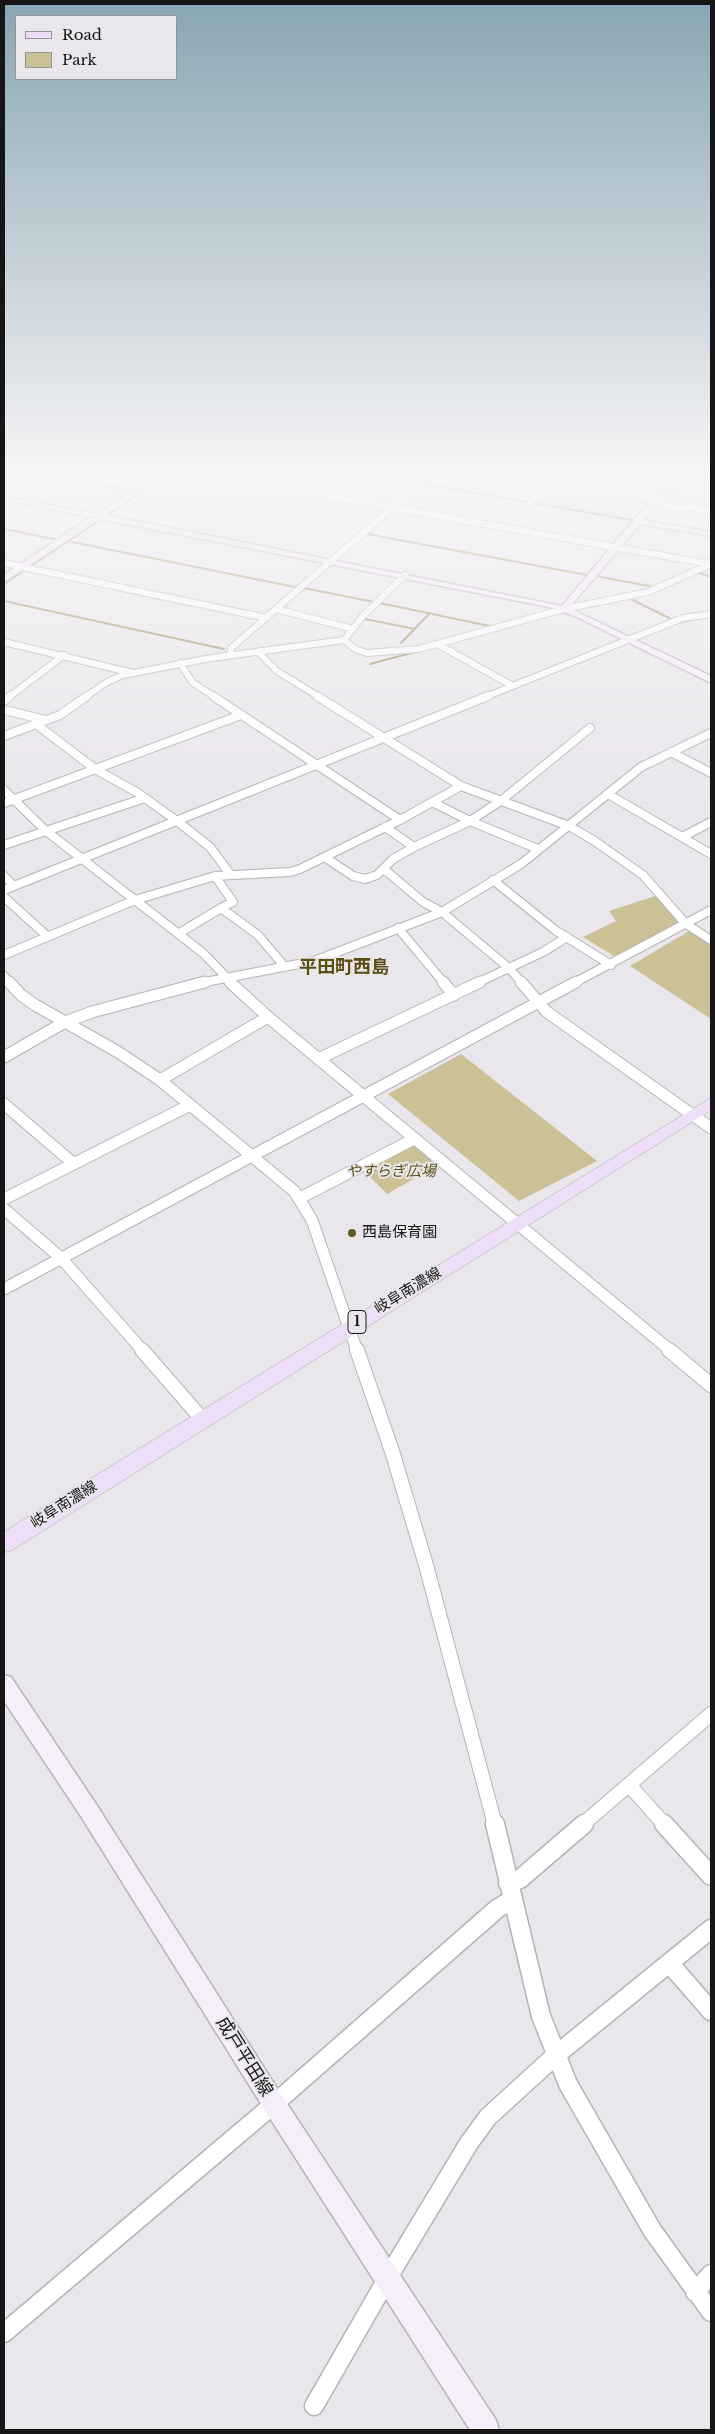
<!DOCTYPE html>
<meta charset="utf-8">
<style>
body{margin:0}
#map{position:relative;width:715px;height:2434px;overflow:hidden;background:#eae7ec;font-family:"Libre Baskerville",serif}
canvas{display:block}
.frame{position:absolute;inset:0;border:5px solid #171617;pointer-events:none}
.legend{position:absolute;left:15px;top:15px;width:162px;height:65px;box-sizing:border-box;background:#eae7ec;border:1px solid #969397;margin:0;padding:6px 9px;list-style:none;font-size:15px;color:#171617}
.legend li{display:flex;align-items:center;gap:10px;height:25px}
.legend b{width:25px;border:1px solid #969397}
</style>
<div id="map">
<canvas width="715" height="2434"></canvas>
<div class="frame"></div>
<ul class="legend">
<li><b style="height:6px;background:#efdef7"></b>Road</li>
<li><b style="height:14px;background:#cac196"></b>Park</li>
</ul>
</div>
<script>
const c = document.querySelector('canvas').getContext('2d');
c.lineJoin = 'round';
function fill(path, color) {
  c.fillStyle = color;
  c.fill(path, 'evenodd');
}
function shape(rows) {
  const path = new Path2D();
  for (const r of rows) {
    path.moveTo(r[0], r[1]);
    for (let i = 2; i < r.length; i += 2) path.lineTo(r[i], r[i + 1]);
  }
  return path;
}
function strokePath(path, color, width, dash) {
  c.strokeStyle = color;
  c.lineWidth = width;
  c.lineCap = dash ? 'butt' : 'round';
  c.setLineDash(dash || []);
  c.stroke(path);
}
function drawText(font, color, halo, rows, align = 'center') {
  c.font = font + ' "Libre Baskerville","Noto Sans JP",serif';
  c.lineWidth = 4;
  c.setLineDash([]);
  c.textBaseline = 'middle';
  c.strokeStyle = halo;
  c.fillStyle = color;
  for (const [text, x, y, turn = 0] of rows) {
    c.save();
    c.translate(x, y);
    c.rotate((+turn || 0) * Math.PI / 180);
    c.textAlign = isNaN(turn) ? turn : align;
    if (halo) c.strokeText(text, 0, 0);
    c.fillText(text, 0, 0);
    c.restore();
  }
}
const green = shape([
 [655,896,682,922,614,956,583,937,616,921,609,911],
 [691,930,711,943,711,1019,630,966],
 [461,1054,597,1161,519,1201,388,1094],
 [413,1143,438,1165,387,1194,362,1169]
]);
const stream = shape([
 [45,475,132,491],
 [365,475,414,483],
 [664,475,681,481],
 [423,484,632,520,612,545],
 [110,513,166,475],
 [4,529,59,540],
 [367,534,587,575,611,547],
 [72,542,295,587],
 [697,572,711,577],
 [596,576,654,587],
 [4,584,97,522],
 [304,588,374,602],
 [629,598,671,619],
 [4,601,224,649],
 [380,603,494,627],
 [365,619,415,629],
 [679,623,691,620],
 [401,643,430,613],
 [370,664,415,652]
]);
const streetFar4 = shape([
 [208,475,710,564],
 [517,475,657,498],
 [639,475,674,487],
 [693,479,711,485],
 [654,501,680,510,690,507,711,511],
 [530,502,555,477],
 [4,563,266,618],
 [276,609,353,629],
 [344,640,355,649,367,653,419,649,564,609,648,592,711,564],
 [4,642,133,673],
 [437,644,513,686],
 [258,652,277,671,319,697],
 [230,655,231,648,430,475],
 [180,663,193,683,215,697],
 [9,697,64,655],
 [85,697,109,681,123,675,211,658,344,640,363,616,405,575],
 [485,697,683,618,711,614]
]);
const streetFar3 = shape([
 [213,696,400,820],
 [317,696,461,786,569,826,593,840,643,875,686,924,711,940],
 [4,701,10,696],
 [4,710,46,720],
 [36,724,95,769,138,793,177,821,210,847,230,874],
 [4,736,60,715,87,696],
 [671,752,711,773],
 [4,790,45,830,203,953,232,983],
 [608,794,711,854],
 [4,803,241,715],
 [682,837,711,822],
 [4,845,145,798],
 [414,847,470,821,432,802],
 [538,849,470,821,502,800,590,728],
 [326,858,353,876,365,879,377,875,393,859,414,847,385,827],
 [385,870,423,902,442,912,510,969,522,983],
 [4,876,14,886],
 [215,876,233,902,221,908,258,935,285,967],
 [493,880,555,930,611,965],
 [4,890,488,696],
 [4,897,47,936],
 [398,928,444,983],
 [178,934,221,908],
 [4,955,135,900,215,876,290,872,300,869,400,820,461,786],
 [4,976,11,983],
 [200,983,314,961,442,912,521,864,641,767,711,733],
 [477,983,543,952,567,937],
 [574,983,711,910]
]);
const streetFar2 = shape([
 [9,982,21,995,35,1005,118,1052,160,1080,294,1191,312,1220,357,1351],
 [230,982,268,1017,671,1351],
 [443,982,454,995],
 [521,982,547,1012,711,1128],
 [4,1057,65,1022,92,1012,205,982],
 [318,1059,480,982],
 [160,1080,268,1017],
 [4,1104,74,1164],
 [300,1198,414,1139],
 [4,1199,190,1105],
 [4,1209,61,1258,143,1351],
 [4,1289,576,982]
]);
const streetFar1 = shape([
 [142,1350,202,1419],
 [357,1350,392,1451,426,1565,495,1825],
 [669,1350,711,1385],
 [630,1786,665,1825],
 [582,1825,711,1714]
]);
const street = shape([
 [495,1824,541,2016,568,2084,652,2230,711,2312],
 [664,1824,711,1876],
 [508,1883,520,1879,584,1824],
 [670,1964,711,2011],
 [695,2292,711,2274],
 [4,2333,274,2104,498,1908,512,1900],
 [314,2406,387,2279,469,2143,488,2117,556,2055,711,1929]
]);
const secondary = shape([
 [155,475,164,475,105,515,562,606,654,496,662,489,697,475,707,475,668,493,643,520,711,532,711,536,640,524,569,608,711,676,711,683,577,617,549,607,99,519,4,582,4,575,91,517,4,500,4,496,97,514,155,475],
 [4,1675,11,1677,96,1804,282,2096,496,2420,499,2430,470,2430,266,2112,82,1818,4,1701,4,1675]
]);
const primary = shape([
 [711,1098,711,1110,12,1550,4,1552,4,1532,711,1098]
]);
const markers = [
 [352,1233,5,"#625824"]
];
const shields = [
 [357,1322,18]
];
const shieldNames = [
 ["1",357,1322]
];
const parkNames = [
 ["やすらぎ広場",391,1172]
];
const poiNames = [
 ["西島保育園",362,1233]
];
const streetNames = [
 ["岐阜南濃線",408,1291,-31],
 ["岐阜南濃線",64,1505,-32]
];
const quarterNames = [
 ["平田町西島",344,968]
];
const nearStreetnames = [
 ["成戸平田線",244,2057,58]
];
fill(green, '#cac196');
strokePath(stream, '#9b9161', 2);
strokePath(streetFar4, '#b5b3b6', 8);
strokePath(streetFar3, '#b5b3b6', 10);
strokePath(streetFar2, '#b5b3b6', 13);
strokePath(streetFar1, '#b5b3b6', 16);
strokePath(street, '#b5b3b6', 21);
strokePath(secondary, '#b5b3b6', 3);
strokePath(primary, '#c7c7c7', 2);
strokePath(streetFar4, '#fff', 6);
strokePath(streetFar3, '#fff', 8);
strokePath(streetFar2, '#fff', 11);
strokePath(streetFar1, '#fff', 14);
strokePath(street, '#fff', 18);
fill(secondary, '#f7eefb');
fill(primary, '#efdef7');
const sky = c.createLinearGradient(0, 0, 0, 815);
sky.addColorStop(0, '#89a6b2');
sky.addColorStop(0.58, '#f6f4f6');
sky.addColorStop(1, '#f6f4f600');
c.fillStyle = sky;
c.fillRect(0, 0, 715, 815);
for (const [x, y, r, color] of markers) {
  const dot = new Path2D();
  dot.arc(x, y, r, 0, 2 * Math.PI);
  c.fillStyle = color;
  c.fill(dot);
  strokePath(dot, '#eae7ec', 2);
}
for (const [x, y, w] of shields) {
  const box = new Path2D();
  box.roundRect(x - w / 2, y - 11.5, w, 23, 4);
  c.fillStyle = '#eae7ec';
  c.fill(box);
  strokePath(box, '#171617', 1);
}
drawText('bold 14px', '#171617', null, shieldNames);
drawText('italic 15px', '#5d5217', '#eae7ec', parkNames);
drawText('15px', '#171617', '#eae7ec', poiNames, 'left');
drawText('15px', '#171617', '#eae7ec', streetNames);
drawText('bold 18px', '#5a4e0f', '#eae7ec', quarterNames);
drawText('18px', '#171617', '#eae7ec', nearStreetnames);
</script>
